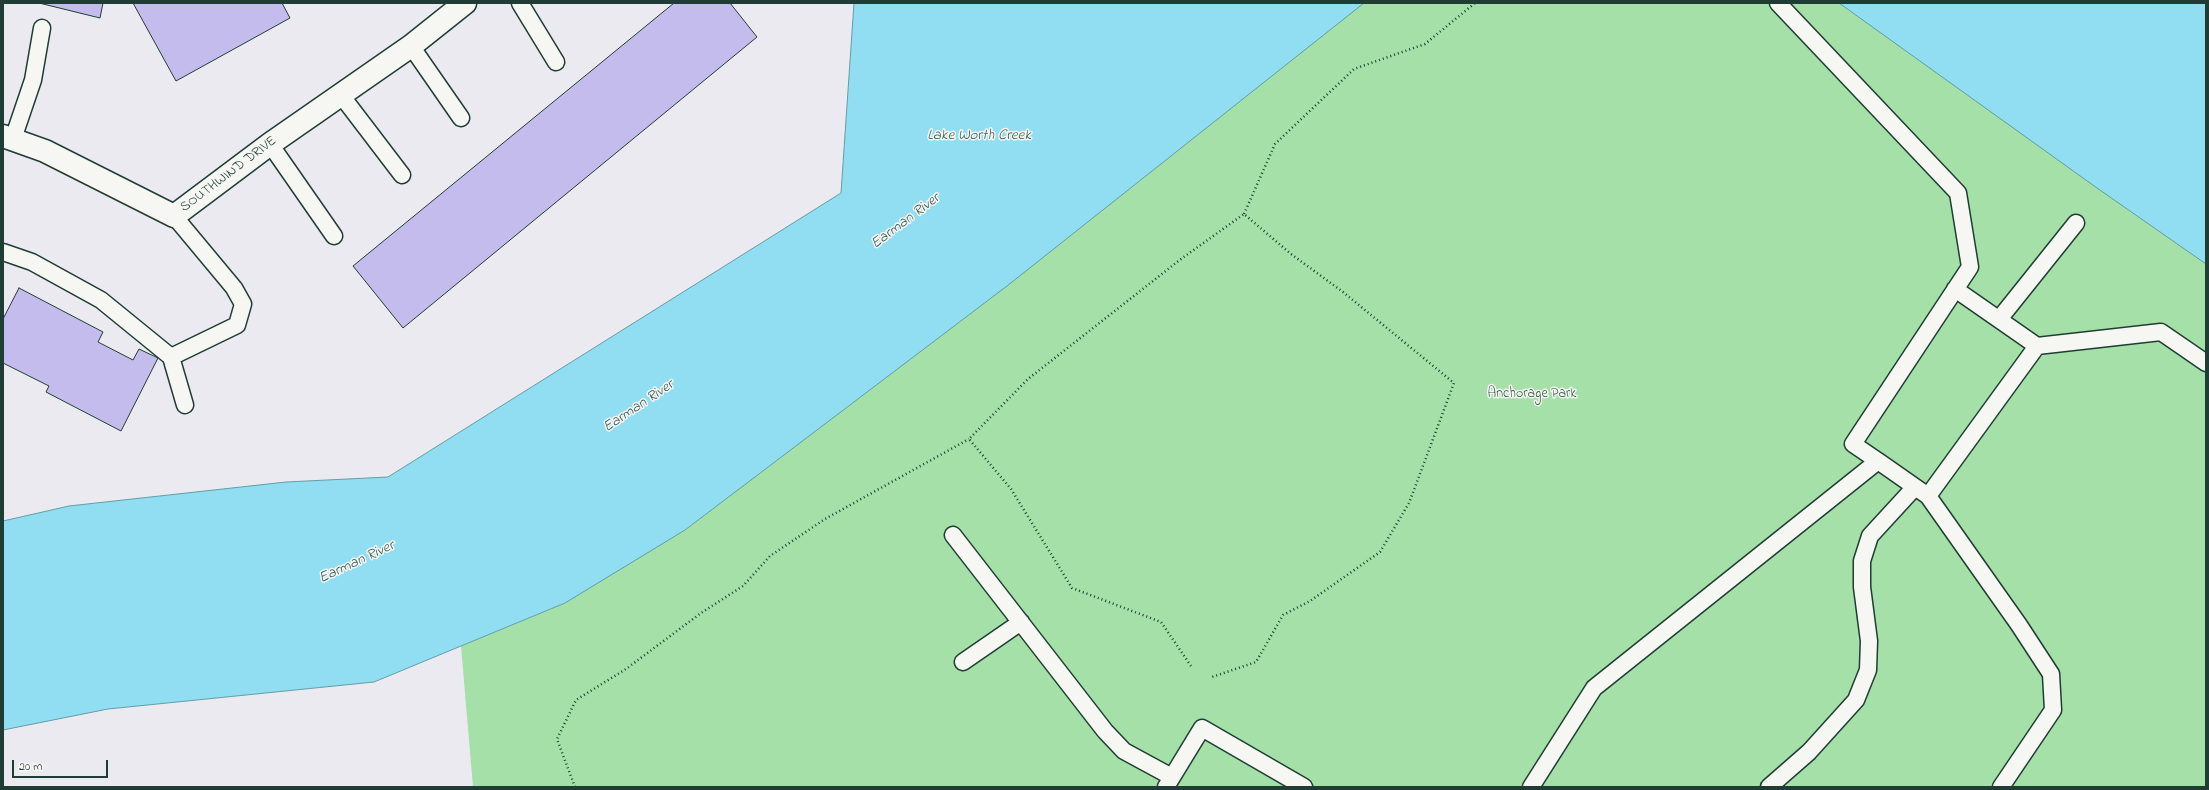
<!DOCTYPE html>
<style>
body{margin:0}
#map{position:relative;width:2209px;height:790px;overflow:hidden;background:#eceaf1;font-family:"Indie Flower",sans-serif}
canvas{display:block}
.frame{position:absolute;inset:0;border:4px solid #1f3d34;pointer-events:none}
.scale{position:absolute;left:12px;top:760px;width:96px;height:18px;box-sizing:border-box;border:2px solid #1f3d34;border-top:0;padding-left:5px;font-size:12px;line-height:14px;white-space:nowrap;color:#1f3d34;-webkit-text-stroke:3px #f6f6f2;paint-order:stroke}
</style>
<div id="map">
<canvas width="2209" height="790"></canvas>
<div class="frame"></div>
<div class="scale">20 m</div>
</div>
<script>
const c = document.querySelector('canvas').getContext('2d');
c.lineJoin = 'round';
function fill(path, color) {
  c.fillStyle = color;
  c.fill(path, 'evenodd');
}
function shape(rows) {
  const path = new Path2D();
  for (const r of rows) {
    path.moveTo(r[0], r[1]);
    for (let i = 2; i < r.length; i += 2) path.lineTo(r[i], r[i + 1]);
  }
  return path;
}
function strokePath(path, color, width, dash) {
  c.strokeStyle = color;
  c.lineWidth = width;
  c.lineCap = dash ? 'butt' : 'round';
  c.setLineDash(dash || []);
  c.stroke(path);
}
function drawText(font, color, halo, rows, align = 'center') {
  c.font = font + ' "Indie Flower",sans-serif';
  c.lineWidth = 3;
  c.setLineDash([]);
  c.textBaseline = 'middle';
  c.strokeStyle = halo;
  c.fillStyle = color;
  for (const [text, x, y, turn = 0] of rows) {
    c.save();
    c.translate(x, y);
    c.rotate((+turn || 0) * Math.PI / 180);
    c.textAlign = isNaN(turn) ? turn : align;
    if (halo) c.strokeText(text, 0, 0);
    c.fillText(text, 0, 0);
    c.restore();
  }
}
const green = shape([
 [1361,3,1842,3,2206,261,2206,787,473,787,461,646,565,603]
]);
const water = shape([
 [854,3,1364,3,1007,286,685,530,565,603,374,682,108,709,3,730,3,521,69,506,286,482,388,477,841,193,854,3],
 [1839,3,2206,3,2206,264,2097,188,1839,3]
]);
const building = shape([
 [39,3,103,3,100,18,39,3],
 [133,3,282,3,290,18,176,81,133,3],
 [674,3,730,3,757,37,403,328,353,266,674,3],
 [19,288,103,332,98,342,133,360,139,349,158,358,121,431,46,392,49,386,3,363,3,319,19,288]
]);
const path = shape([
 [1244,214,1275,144,1354,69,1425,44,1475,3],
 [1191,666,1161,622,1072,588,1011,489,969,439,1028,379,1181,259,1244,214,1291,254,1343,292,1454,383,1409,503,1380,552,1310,601,1283,615,1256,662,1212,677],
 [575,787,557,739,576,700,626,669,701,613,743,586,770,556,825,519,969,439]
]);
const lane = shape([
 [520,3,556,62],
 [1778,3,1958,193,1970,267,1853,444,1878,461],
 [411,46,461,118],
 [341,95,402,175],
 [13,139,33,80,42,28],
 [270,144,334,236],
 [3,252,32,262,101,300,171,357,185,405],
 [1955,289,2037,346],
 [2000,318,2076,223],
 [171,357,237,325,243,304,234,288,174,216],
 [1928,496,2019,625,2051,674,2053,710,2001,787],
 [953,535,1105,731,1124,751,1172,777],
 [963,662,1021,622],
 [1166,787,1202,728,1304,787],
 [1531,787,1594,688,1878,461,1928,496,2037,346,2161,332,2206,363],
 [1769,787,1809,752,1856,700,1868,670,1869,641,1862,587,1862,561,1870,536,1915,487]
]);
const street = shape([
 [3,136,45,151,174,216,270,144,411,46,465,3]
]);
const streetNames = [
 ["SOUTHWIND DRIVE",229,175,-37]
];
const parkNames = [
 ["Anchorage Park",1532,395]
];
const waterNames = [
 ["Lake Worth Creek",979,137],
 ["Earman River",906,222,-37],
 ["Earman River",639,407,-34],
 ["Earman River",357,563,-25]
];
fill(green, '#a4e0a7');
fill(water, '#91ddf1');
strokePath(water, '#639da5', 1);
fill(building, '#c5bcee');
strokePath(building, '#1f3d34', 1);
strokePath(lane, '#1f3d34', 19);
strokePath(street, '#1f3d34', 25);
strokePath(path, '#1f3d34', 2.5, [1, 3]);
strokePath(lane, '#f6f6f2', 16);
strokePath(street, '#f6f6f2', 22);
drawText('14px', '#1f3d34', '#f6f6f2', streetNames);
drawText('14px', '#3a5e4b', '#f6f6f2', parkNames);
drawText('italic 15px', '#365d5a', '#f6f6f2', waterNames);
</script>
